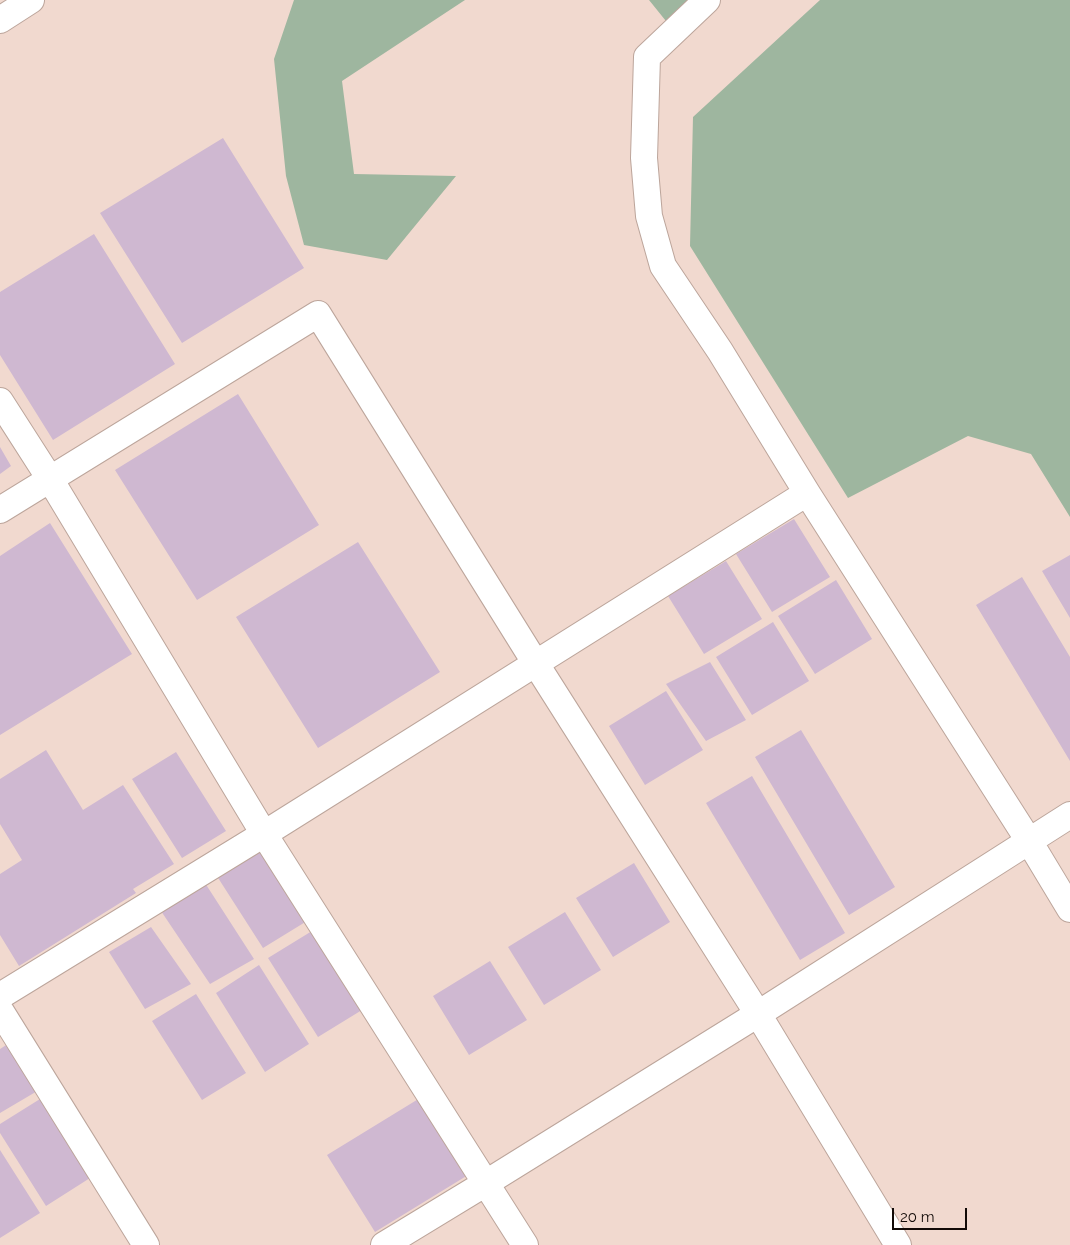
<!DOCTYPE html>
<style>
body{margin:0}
#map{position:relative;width:1070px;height:1245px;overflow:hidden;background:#f1d9cf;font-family:Raleway,sans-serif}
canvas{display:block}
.scale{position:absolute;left:892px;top:1208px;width:75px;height:22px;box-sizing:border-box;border:2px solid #120a07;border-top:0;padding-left:6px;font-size:15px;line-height:18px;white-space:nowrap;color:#120a07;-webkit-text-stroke:4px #f1d9cf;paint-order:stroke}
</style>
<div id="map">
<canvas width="1070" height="1245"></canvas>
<div class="scale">20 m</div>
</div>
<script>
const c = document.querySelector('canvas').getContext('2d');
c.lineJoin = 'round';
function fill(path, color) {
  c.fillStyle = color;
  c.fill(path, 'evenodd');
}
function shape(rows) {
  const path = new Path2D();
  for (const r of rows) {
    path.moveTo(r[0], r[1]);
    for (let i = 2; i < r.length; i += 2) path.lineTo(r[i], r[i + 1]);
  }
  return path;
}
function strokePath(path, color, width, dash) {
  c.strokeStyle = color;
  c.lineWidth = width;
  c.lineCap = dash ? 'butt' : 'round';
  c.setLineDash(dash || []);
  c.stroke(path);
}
const green = shape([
 [294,0,465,0,342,81,354,174,456,176,387,260,304,245,286,176,274,59],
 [649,0,709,0,674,31],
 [820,0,1070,0,1070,517,1031,454,968,436,848,498,690,246,693,117]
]);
const building = shape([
 [223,138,304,268,182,343,100,213],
 [94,234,175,364,53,440,0,355,0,292],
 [238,394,319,525,197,600,115,470],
 [0,447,11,466,0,474],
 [794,519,830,577,772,612,736,554],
 [50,523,132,654,0,735,0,556],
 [358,542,440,672,318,748,236,617],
 [1070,555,1070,618,1042,571],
 [726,561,762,619,704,654,668,596],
 [1022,577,1070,657,1070,761,976,605],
 [836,580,872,639,815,674,778,616],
 [773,622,809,681,752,715,716,657],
 [710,662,746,720,706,741,666,684],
 [666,691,703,750,645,785,609,726],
 [801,730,895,887,849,915,755,757],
 [46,750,83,810,123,785,174,864,133,889,136,893,19,966,0,935,0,874,22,860,0,824,0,779],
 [176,752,226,831,182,858,132,779],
 [752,776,845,933,800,960,706,803],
 [257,842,307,921,263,948,213,870],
 [634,863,670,922,613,957,576,898],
 [205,883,254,959,210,984,161,911],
 [565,912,601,970,544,1005,508,947],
 [151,927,191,984,145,1009,109,952],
 [312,931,362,1010,318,1037,268,958],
 [490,961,527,1020,469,1055,433,996],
 [259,965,309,1044,265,1072,216,993],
 [196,994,246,1073,202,1100,152,1021],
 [11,1042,39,1090,0,1113,0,1049],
 [420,1098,468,1175,375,1232,327,1155],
 [40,1099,90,1178,46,1206,0,1133,0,1124],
 [0,1150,40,1213,0,1238]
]);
const minor = shape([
 [707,0,647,57,644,158,649,216,663,266,720,351,807,493,1029,841,1070,909],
 [0,20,31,0],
 [0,401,50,479,264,834,525,1245],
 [0,510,318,314,536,664,758,1014,898,1245],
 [0,996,264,834,807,493],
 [0,1010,146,1245],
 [384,1245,486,1183,758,1014,1070,815]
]);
fill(green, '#9eb69f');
fill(building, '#cfb8d1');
strokePath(minor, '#bca59b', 28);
strokePath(minor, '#fff', 26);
</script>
